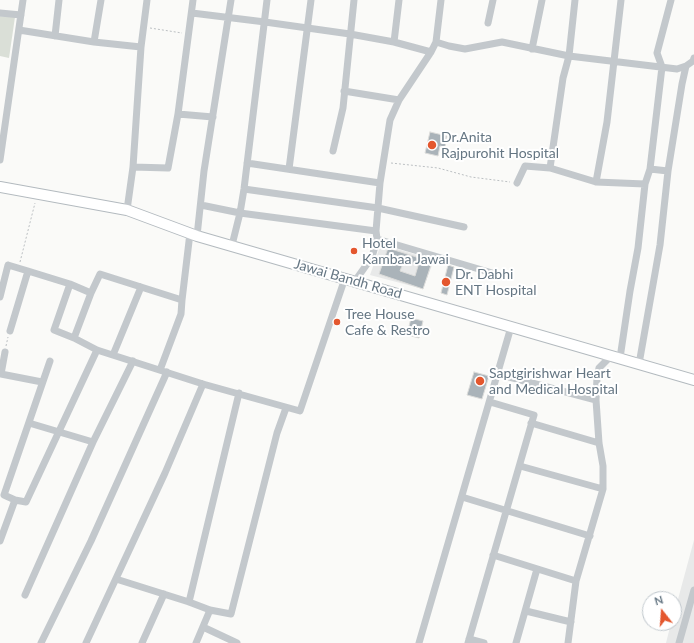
<!DOCTYPE html>
<style>
body{margin:0}
#map{position:relative;width:694px;height:643px;overflow:hidden;background:#fafaf8;font-family:Lato,sans-serif}
canvas{display:block}
.north{position:absolute;left:642px;top:591px;width:40px;height:40px;box-sizing:border-box;background:#fff;border:1px solid #c1c8cd;border-radius:50%;rotate:343deg;font-size:11px;font-weight:700;line-height:16px;text-align:center;color:#657683}
.north::after{content:'';display:block;margin:auto;width:14px;height:18px;background:#e4572e;clip-path:polygon(50% 0,100% 100%,50% 72%,0 100%)}
</style>
<div id="map">
<canvas width="694" height="643"></canvas>
<div class="north">N</div>
</div>
<script>
const c = document.querySelector('canvas').getContext('2d');
c.lineJoin = 'round';
function fill(path, color) {
  c.fillStyle = color;
  c.fill(path, 'evenodd');
}
function shape(rows) {
  const path = new Path2D();
  for (const r of rows) {
    path.moveTo(r[0], r[1]);
    for (let i = 2; i < r.length; i += 2) path.lineTo(r[i], r[i + 1]);
  }
  return path;
}
function strokePath(path, color, width, dash) {
  c.strokeStyle = color;
  c.lineWidth = width;
  c.lineCap = dash ? 'butt' : 'round';
  c.setLineDash(dash || []);
  c.stroke(path);
}
function drawText(font, color, halo, rows, align = 'center') {
  c.font = font + ' Lato,sans-serif';
  c.lineWidth = 4;
  c.setLineDash([]);
  c.textBaseline = 'middle';
  c.strokeStyle = halo;
  c.fillStyle = color;
  for (const [text, x, y, turn = 0] of rows) {
    c.save();
    c.translate(x, y);
    c.rotate((+turn || 0) * Math.PI / 180);
    c.textAlign = isNaN(turn) ? turn : align;
    if (halo) c.strokeText(text, 0, 0);
    c.fillText(text, 0, 0);
    c.restore();
  }
}
const built = shape([
 [381,244,434,260,423,289,370,275],
 [694,540,694,643,666,643,671,623,674,623,674,614]
]);
const green = shape([
 [0,16,15,17,9,58,0,56]
]);
const building = shape([
 [430,132,447,136,445,147,440,146,438,156,425,153,430,132],
 [388,248,432,262,423,289,379,274,388,248],
 [404,261,418,266,415,276,400,271,404,261],
 [448,265,454,267,447,295,441,293,448,265],
 [411,318,423,321,419,338,407,335,411,318],
 [474,372,489,376,482,399,467,395,474,372]
]);
const path = shape([
 [150,28,182,33],
 [391,163,438,168,471,177,510,182],
 [20,262,35,203],
 [6,346,8,337]
]);
const street = shape([
 [0,13,21,15],
 [192,13,265,22,350,34,394,42,431,52],
 [488,23,493,0],
 [19,30,94,42,141,47],
 [55,36,59,0],
 [94,42,101,0],
 [394,42,399,0],
 [436,42,449,46,465,49,502,42,569,56,677,69,686,66,693,61,694,58],
 [532,49,542,0],
 [344,91,399,100],
 [178,114,213,117],
 [333,151,343,108,354,0],
 [0,160,23,0],
 [247,163,380,183],
 [133,167,168,168,178,114,193,0],
 [550,168,563,78,569,56,575,0],
 [289,169,311,0],
 [650,169,668,171],
 [596,182,607,122,621,0],
 [517,183,525,166,550,168,596,182,645,184],
 [244,189,378,208,464,227],
 [201,205,240,213,376,231],
 [127,210,133,167,141,47,147,0],
 [197,236,204,171,231,0],
 [377,239,499,275],
 [232,245,240,213,244,189,267,0],
 [28,271,70,284,91,293],
 [355,281,372,257,377,239,376,231,380,183,390,120,399,100,431,52,436,42,441,0],
 [70,284,54,330,74,338,97,350,203,384,300,411,345,278],
 [0,297,8,265,28,271,10,331],
 [74,338,91,293,100,274,182,300,190,233],
 [5,352,1,374,42,382],
 [113,355,141,287],
 [620,358,630,291,638,248,645,184,650,169,662,67,657,53,671,0],
 [639,364,660,245,668,171,682,84,686,66],
 [160,370,181,314,182,300],
 [498,374,596,400],
 [29,423,93,442],
 [531,423,599,443],
 [520,466,603,489],
 [462,497,590,536],
 [15,500,4,495,50,361],
 [0,541,15,500,26,502,97,350],
 [493,555,576,581],
 [116,579,189,602,210,610,231,614,277,433,286,408],
 [25,595,93,442,133,361],
 [189,602,239,393],
 [526,611,571,622],
 [203,627,237,643],
 [469,639,484,643],
 [41,643,91,541,167,372],
 [86,643,165,473,203,384],
 [142,643,164,594],
 [196,643,210,610],
 [419,643,511,327],
 [468,643,534,415,490,402],
 [516,643,537,569],
 [568,643,576,581,603,489,603,466,599,443,596,400,597,377,599,368,611,356],
 [679,643,694,590]
]);
const secondary = shape([
 [0,187,127,210,197,236,694,380]
]);
const markers = [
 [432,145,5,"#e4572e"],
 [354,251,4,"#e4572e"],
 [446,282,5,"#e4572e"],
 [337,322,4,"#e4572e"],
 [480,381,5,"#e4572e"]
];
const poiNames = [
 ["Dr.Anita",441,137],
 ["Rajpurohit Hospital",441,153],
 ["Hotel",362,243],
 ["Kambaa Jawai",362,259],
 ["Dr. Dabhi",455,274],
 ["ENT Hospital",455,290],
 ["Tree House",345,314],
 ["Cafe & Restro",345,330],
 ["Saptgirishwar Heart",489,373],
 ["and Medical Hospital",489,389]
];
const streetNames = [
 ["Jawai Bandh Road",348,279,16]
];
fill(built, '#e8e9e9');
fill(green, '#dadfd7');
fill(building, '#aab3b9');
strokePath(building, '#dcdcda', 1);
strokePath(secondary, '#b3babf', 12);
strokePath(path, '#bbbfc2', 1, [2, 2]);
strokePath(street, '#c3c8cc', 7);
strokePath(secondary, '#fff', 10);
for (const [x, y, r, color] of markers) {
  const dot = new Path2D();
  dot.arc(x, y, r, 0, 2 * Math.PI);
  c.fillStyle = color;
  c.fill(dot);
  strokePath(dot, '#fff', 1.5);
}
drawText('14px', '#657683', '#fff', poiNames, 'left');
drawText('14px', '#657683', '#fff', streetNames);
</script>
